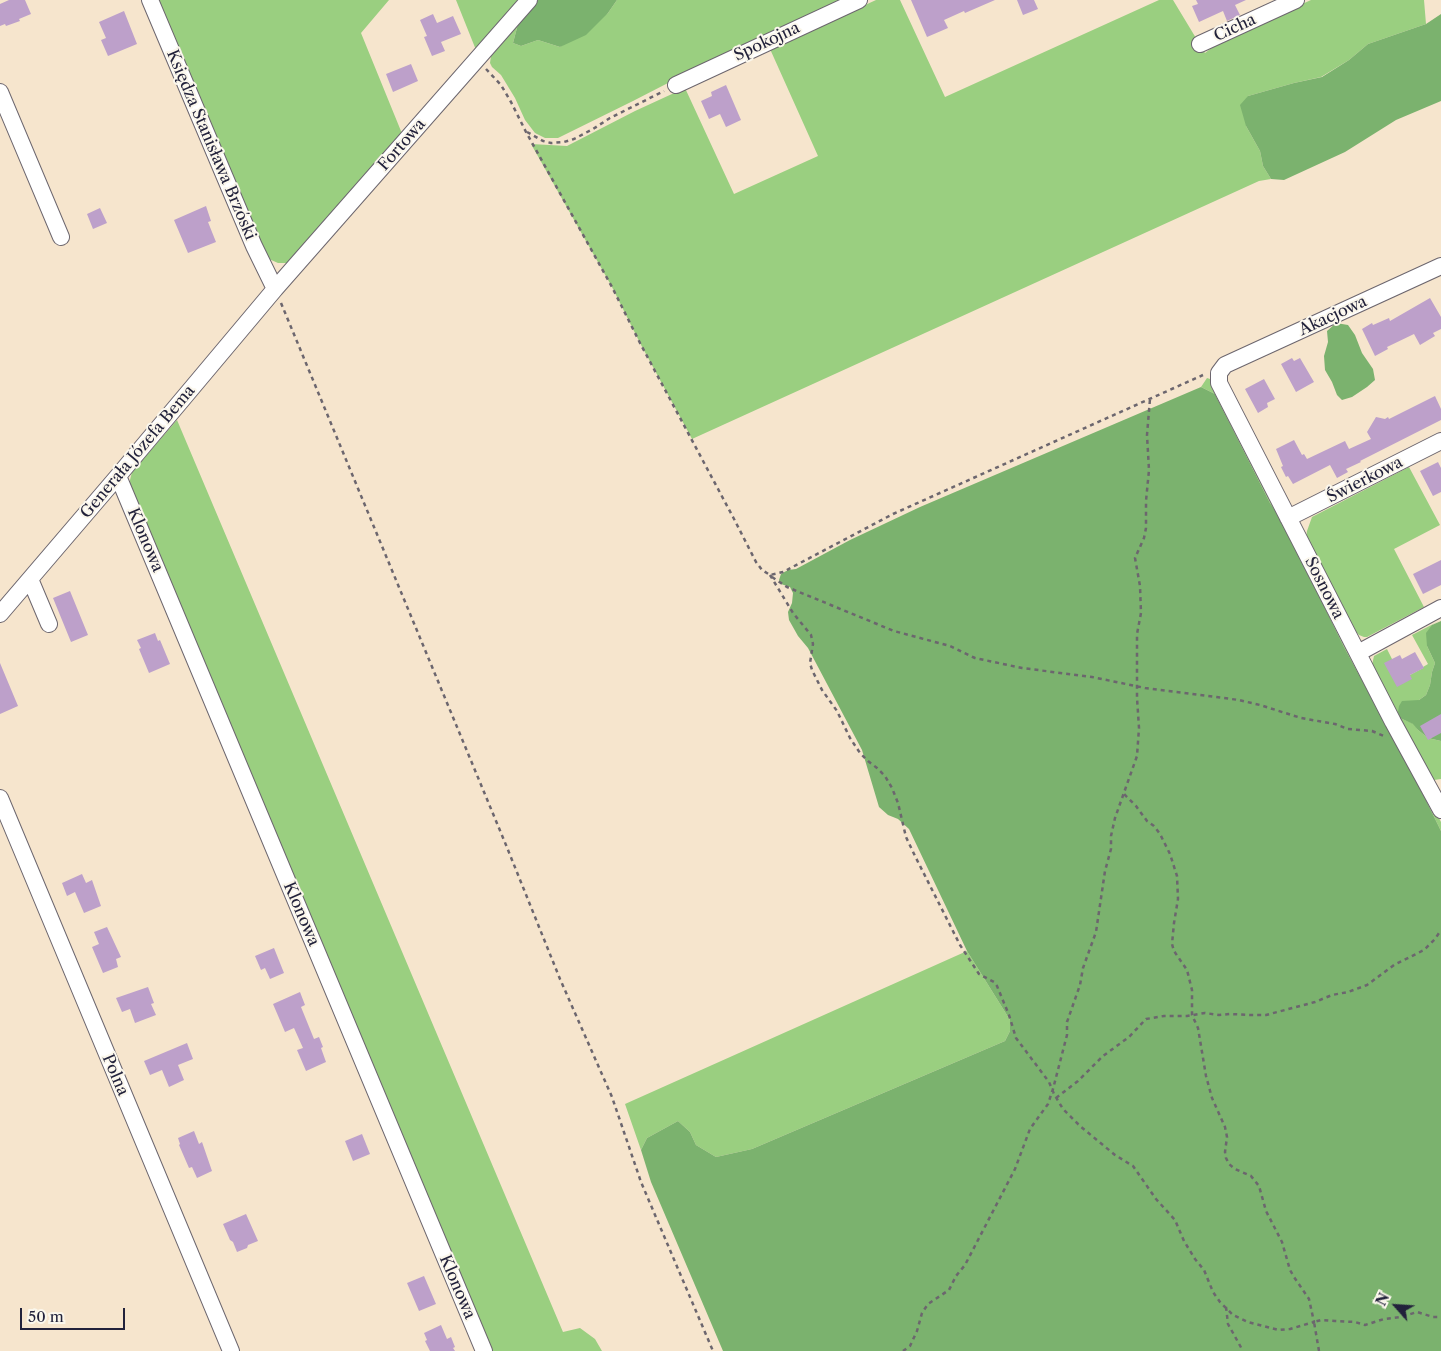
<!DOCTYPE html>
<meta charset="utf-8">
<style>
body{margin:0}
#map{position:relative;width:1441px;height:1351px;overflow:hidden;background:#f6e5cd;font-family:"Libre Caslon Text",serif}
canvas{display:block}
.north{position:absolute;left:1371px;top:1281px;width:50px;height:50px;-webkit-text-stroke:4px #fbf7ec;paint-order:stroke;rotate:296deg;font-size:14px;font-weight:700;line-height:20px;text-align:center;color:#22223b}
.north::after{content:'';display:block;margin:auto;width:18px;height:22px;background:#22223b;clip-path:polygon(50% 0,100% 100%,50% 72%,0 100%)}
.scale{position:absolute;left:20px;top:1308px;width:105px;height:22px;box-sizing:border-box;border:2px solid #22223b;border-top:0;padding-left:6px;font-size:15px;line-height:18px;white-space:nowrap;color:#22223b;-webkit-text-stroke:4px #fbf7ec;paint-order:stroke}
</style>
<div id="map">
<canvas width="1441" height="1351"></canvas>
<div class="north">N</div>
<div class="scale">50 m</div>
</div>
<script>
const c = document.querySelector('canvas').getContext('2d');
c.lineJoin = 'round';
function fill(path, color) {
  c.fillStyle = color;
  c.fill(path, 'evenodd');
}
function shape(rows) {
  const path = new Path2D();
  for (const r of rows) {
    path.moveTo(r[0], r[1]);
    for (let i = 2; i < r.length; i += 2) path.lineTo(r[i], r[i + 1]);
  }
  return path;
}
function strokePath(path, color, width, dash) {
  c.strokeStyle = color;
  c.lineWidth = width;
  c.lineCap = dash ? 'butt' : 'round';
  c.setLineDash(dash || []);
  c.stroke(path);
}
function drawText(font, color, halo, rows, align = 'center') {
  c.font = font + ' "Libre Caslon Text",serif';
  c.lineWidth = 4;
  c.setLineDash([]);
  c.textBaseline = 'middle';
  c.strokeStyle = halo;
  c.fillStyle = color;
  for (const [text, x, y, turn = 0] of rows) {
    c.save();
    c.translate(x, y);
    c.rotate((+turn || 0) * Math.PI / 180);
    c.textAlign = isNaN(turn) ? turn : align;
    if (halo) c.strokeText(text, 0, 0);
    c.fillText(text, 0, 0);
    c.restore();
  }
}
const green = shape([
 [159,0,389,0,361,33,403,136,288,263,278,263,269,259,263,249],
 [456,0,519,0,476,50],
 [617,0,845,0,668,83,633,101,558,138,545,138,535,133,525,120,515,98,501,75,492,67,490,63,491,56,518,24,513,43,521,46,538,40,560,47,608,13],
 [876,0,900,0,945,97,1159,0,1173,0,1205,53,1219,42,1311,0,1424,0,1426,24,1368,44,1349,60,1321,77,1294,83,1248,96,1246,126,1260,151,1263,166,1271,179,1259,181,692,439,640,343,612,287,531,144,567,146,635,111,685,88,734,194,818,156,770,49],
 [1207,378,1213,380,1441,822,1441,831,1414,776,1344,647,1282,520,1270,503,1215,394,1201,387],
 [177,420,563,1332,580,1328,595,1339,602,1351,490,1351,129,484,132,472],
 [1409,467,1440,525,1394,549,1424,607,1367,637,1364,637,1359,635,1355,631,1306,538,1307,531,1312,517],
 [1441,620,1432,625,1427,646,1435,663,1432,672,1430,685,1426,695,1419,700,1400,718,1414,724,1418,730,1428,738,1441,741,1441,779,1434,780,1429,778,1372,665,1374,656,1387,649,1392,659,1410,675,1423,668,1423,667,1428,664,1412,635],
 [967,951,1010,1020,1010,1031,1005,1041,752,1149,716,1157,696,1145,690,1132,678,1121,647,1138,641,1150,625,1104]
]);
const forest = shape([
 [538,0,617,0,608,13,586,35,560,47,538,40,521,46,513,43,518,24],
 [1441,14,1441,101,1396,120,1345,152,1284,180,1271,179,1263,166,1260,151,1246,126,1240,105,1248,96,1294,83,1322,77,1349,60,1368,44,1426,24],
 [1336,323,1348,325,1355,335,1362,353,1373,369,1375,380,1367,387,1352,397,1342,400,1337,395,1332,382,1325,370,1324,356,1328,342,1327,331],
 [1201,387,1215,394,1270,503,1282,520,1344,647,1414,776,1441,831,1441,1351,723,1351,651,1182,641,1150,647,1138,678,1121,690,1132,696,1145,716,1157,752,1149,1005,1041,1010,1031,1010,1020,967,951,909,829,898,819,888,815,879,807,862,750,808,648,798,636,789,620,788,612,792,603,793,593,790,587,781,584,779,580,781,574,788,570,796,569,850,540,920,507],
 [1441,621,1441,741,1428,738,1418,730,1413,724,1400,718,1398,712,1399,706,1402,701,1419,700,1426,695,1430,685,1432,672,1435,663,1427,646,1426,633,1432,625]
]);
const building = shape([
 [9,0,25,0,31,14,19,19,20,21,6,26,5,24,0,26,0,4],
 [911,0,995,0,965,13,964,11,944,20,948,28,927,37],
 [1017,0,1034,0,1038,9,1023,15],
 [1196,0,1246,0,1235,5,1240,15,1227,21,1223,11,1199,22,1192,6,1198,4],
 [124,11,137,44,108,56,101,40,106,38,99,22],
 [433,14,437,23,453,16,461,34,441,42,445,51,432,56,424,37,427,36,420,20],
 [411,64,418,81,393,92,386,74],
 [726,85,741,120,726,127,720,114,709,119,701,101,712,96,711,92],
 [206,206,211,221,208,222,216,242,188,253,174,220],
 [100,208,107,223,93,229,87,214],
 [1430,298,1441,317,1441,329,1433,333,1435,336,1420,345,1414,334,1387,347,1388,349,1375,356,1362,329,1372,323,1373,325,1389,318,1390,321],
 [1292,358,1294,361,1300,358,1314,382,1296,392,1281,364],
 [1264,379,1275,399,1267,403,1268,407,1258,413,1245,389],
 [1435,396,1441,409,1441,420,1360,461,1361,462,1346,469,1348,472,1337,478,1330,465,1293,484,1288,476,1286,477,1281,467,1283,466,1276,449,1294,440,1302,455,1304,454,1307,459,1345,441,1349,449,1371,439,1367,432,1376,417,1385,419,1388,417,1389,419],
 [1438,462,1441,468,1441,492,1433,496,1420,471],
 [1441,560,1441,585,1423,594,1413,574],
 [70,591,88,635,71,642,53,598],
 [155,633,158,641,160,640,170,664,149,673,139,649,141,648,137,640],
 [1415,652,1424,668,1410,675,1412,679,1397,687,1384,663,1400,655,1402,659],
 [0,663,18,706,0,714],
 [1441,714,1441,733,1428,740,1420,726],
 [82,874,86,883,92,880,101,906,84,913,75,892,67,896,62,883],
 [107,927,121,957,116,959,118,967,103,973,92,947,99,944,94,932],
 [274,948,284,973,270,979,265,968,261,970,255,956],
 [148,987,154,1003,151,1004,156,1015,135,1023,130,1009,122,1012,116,998],
 [300,992,305,1005,301,1007,314,1039,319,1037,323,1047,321,1048,326,1062,306,1071,297,1050,303,1048,294,1028,285,1032,273,1004],
 [187,1043,193,1059,178,1065,184,1080,169,1087,162,1070,150,1075,144,1061],
 [194,1131,199,1144,202,1142,212,1171,197,1178,192,1167,189,1168,179,1145,180,1144,178,1138],
 [362,1134,370,1154,353,1161,345,1141],
 [246,1214,258,1241,248,1245,247,1248,237,1252,233,1242,230,1240,223,1224],
 [424,1276,436,1304,419,1311,407,1283],
 [441,1325,447,1339,451,1337,455,1347,453,1348,455,1351,430,1351,425,1341,427,1340,424,1333]
]);
const path = shape([
 [486,69,501,85,511,102,526,132,612,287,640,343,733,517,756,562,762,570,770,575,783,572,893,514,1203,375],
 [527,132,543,141,551,143,564,142,574,139,593,129,610,118,664,91],
 [281,303,506,845,560,979,612,1097,641,1182,713,1351],
 [770,575,793,613,811,635,813,644,810,663,812,670,822,690,837,711,850,738,860,753,868,761,877,768,885,776,892,788,898,803,906,837,915,856,960,945,979,974,994,982,997,986,1009,1015,1016,1038,1049,1082,1054,1094,1063,1109,1080,1126,1115,1155,1133,1166,1156,1199,1175,1220,1184,1241,1195,1259,1204,1270,1213,1292,1220,1302,1233,1315,1248,1322,1279,1330,1290,1329,1314,1322,1309,1299,1294,1277,1290,1270,1282,1242,1266,1211,1259,1186,1251,1176,1235,1169,1229,1164,1226,1158,1225,1152,1227,1137,1225,1127,1212,1098,1206,1076,1198,1028,1192,1015,1192,990,1187,970,1174,951,1172,944,1174,923,1178,899,1177,876,1170,854,1160,834,1154,826,1147,821,1136,806,1124,794],
 [772,577,787,587,894,631,950,646,975,658,1022,668,1092,677,1145,688,1239,700,1260,705,1301,718,1335,724,1348,729,1372,731,1384,736],
 [1056,1098,1078,1081,1103,1056,1129,1037,1146,1019,1164,1016,1187,1016,1205,1013,1219,1015,1230,1014,1251,1015,1266,1015,1315,1002,1332,995,1348,992,1367,985,1394,965,1424,950,1435,939,1441,930],
 [1226,1307,1228,1324,1243,1351],
 [903,1351,910,1346,917,1331,922,1313,928,1304,949,1290,956,1276,965,1265,1015,1169,1030,1129,1048,1104,1053,1089,1067,1035,1067,1022,1080,985,1083,968,1096,932,1105,871,1111,849,1111,836,1115,818,1137,756,1139,728,1137,698,1137,634,1141,613,1140,586,1135,558,1144,538,1146,528,1146,501,1149,470,1147,435,1150,399],
 [1319,1351,1314,1322,1321,1320,1335,1321,1355,1322,1365,1325,1384,1319,1401,1317,1417,1312,1433,1317,1441,1317]
]);
const minor = shape([
 [150,0,254,246,275,289],
 [1200,44,1296,0],
 [676,85,859,0],
 [0,92,61,237],
 [1441,266,1225,365,1219,373,1219,383,1393,722,1441,810],
 [118,476,484,1351],
 [1288,518,1441,441],
 [30,579,49,624],
 [0,614,118,476,275,289,529,0],
 [1358,653,1441,608],
 [0,798,231,1351]
]);
const streetNames = [
 ["Cicha",1235,28,-25],
 ["Spokojna",767,42,-25],
 ["Księdza Stanisława Brzóski",211,145,67],
 ["Fortowa",402,145,-49],
 ["Akacjowa",1333,316,-25],
 ["Generała Józefa Bema",138,452,-50],
 ["Świerkowa",1365,480,-27],
 ["Klonowa",145,540,67],
 ["Sosnowa",1324,588,63],
 ["Klonowa",301,914,67],
 ["Polna",115,1075,67],
 ["Klonowa",457,1287,67]
];
fill(green, '#9acf80');
fill(forest, '#7bb26e');
fill(building, '#bda0ca');
strokePath(minor, '#6c666e', 18);
strokePath(path, '#6c666e', 2.5, [4, 4]);
strokePath(minor, '#fff', 16);
drawText('16px', '#22223b', '#fbf7ec', streetNames);
</script>
